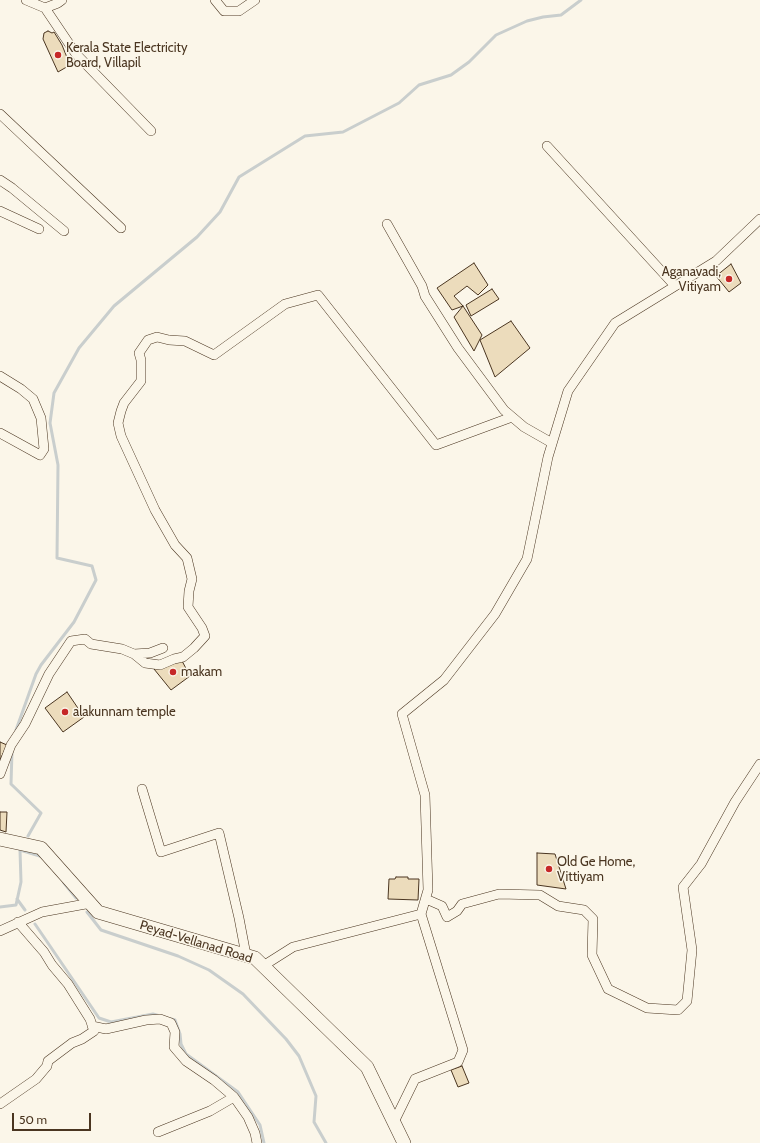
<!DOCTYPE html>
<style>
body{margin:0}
#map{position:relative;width:760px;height:1143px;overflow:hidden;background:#fbf6e9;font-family:Cabin,sans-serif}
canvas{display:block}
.scale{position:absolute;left:12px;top:1113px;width:79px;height:18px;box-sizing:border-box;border:2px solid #4a3520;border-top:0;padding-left:5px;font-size:12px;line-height:14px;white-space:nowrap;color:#4a3520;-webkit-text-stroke:3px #fbf6e9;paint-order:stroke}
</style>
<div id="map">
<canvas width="760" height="1143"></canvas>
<div class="scale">50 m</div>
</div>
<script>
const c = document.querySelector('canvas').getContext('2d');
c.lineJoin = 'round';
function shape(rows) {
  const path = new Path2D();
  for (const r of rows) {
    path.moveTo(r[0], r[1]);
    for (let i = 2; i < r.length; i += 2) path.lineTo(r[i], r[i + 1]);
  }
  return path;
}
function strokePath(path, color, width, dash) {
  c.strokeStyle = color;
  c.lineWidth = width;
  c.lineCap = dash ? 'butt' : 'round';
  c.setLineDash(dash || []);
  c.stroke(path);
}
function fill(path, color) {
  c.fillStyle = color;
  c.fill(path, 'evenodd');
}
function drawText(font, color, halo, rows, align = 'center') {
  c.font = font + ' Cabin,sans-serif';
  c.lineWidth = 3;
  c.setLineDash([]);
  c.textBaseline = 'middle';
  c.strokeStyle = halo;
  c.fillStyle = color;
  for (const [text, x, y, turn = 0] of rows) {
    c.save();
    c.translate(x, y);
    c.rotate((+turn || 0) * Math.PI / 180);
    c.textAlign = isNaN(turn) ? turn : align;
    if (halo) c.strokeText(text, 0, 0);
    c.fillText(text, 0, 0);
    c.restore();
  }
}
const stream = shape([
 [16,730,36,674,41,665,74,622,96,580,92,566,57,558,58,465,50,423,54,393,79,348,114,306,197,237,220,212,239,177,305,136,343,132,399,103,419,85,451,75,469,62,496,35,527,21,543,17,561,15,581,0],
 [12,751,11,784,41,813,28,836],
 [64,883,76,898],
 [17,899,25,910],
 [0,907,16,905,21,882,20,850,43,857],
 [87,912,101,930,178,956,209,970,243,994,286,1039,299,1056,316,1096,314,1122,326,1143],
 [35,924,99,1018,111,1022,153,1014,160,1016],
 [171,1019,175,1020,180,1034,181,1044,186,1054,238,1092,260,1125,264,1143]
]);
const building = shape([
 [48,31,52,33,54,32,62,45,70,65,58,72,43,39,44,33,48,31],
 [474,263,488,285,478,295,467,286,454,296,463,306,452,310,437,288,474,263],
 [731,264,741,283,729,292,716,276,731,264],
 [492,289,499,299,471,316,466,305,492,289],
 [463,306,482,335,474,351,454,317,463,306],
 [511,321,530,348,495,377,480,340,511,321],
 [181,659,190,676,171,690,154,669,181,659],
 [67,692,84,717,63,732,45,708,67,692],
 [0,742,7,745,0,760,0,742],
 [0,812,7,812,6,832,0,830,0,812],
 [537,853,555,854,566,889,537,885,537,853],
 [396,877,408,877,408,879,419,879,418,900,388,899,389,879,395,879,396,877],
 [462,1066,469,1083,458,1087,451,1070,462,1066]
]);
const minor = shape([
 [26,0,45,8,58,3,62,0],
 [215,0,224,11,239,11,255,0],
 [45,8,76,54,151,131],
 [0,114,121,228],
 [547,146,675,286],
 [0,180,12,188,64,231],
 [0,211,39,229],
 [387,224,422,286,425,296,458,348,504,410,524,427,552,443],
 [0,376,21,389,33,399,41,418,44,449,40,455,0,433],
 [134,654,150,653,163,648],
 [0,774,11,745,25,724,49,674,71,641,85,639,91,644,122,649,134,654,145,663,160,665,174,659,183,657,194,648,205,636,202,628,188,607,189,591,192,579,187,558,175,545,155,510,121,436,118,423,121,411,124,403,141,381,141,360,139,353,148,340,157,337,169,340,185,341,214,355,285,304,318,295,436,445,512,417],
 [142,789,161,852,219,833,239,918,246,955],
 [426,899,442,906,447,917,457,911,462,904,499,894,540,895,558,906,584,910,593,919,592,955,608,989,647,1008,678,1010,687,1001,692,950,683,887,701,864,735,802,760,764],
 [0,931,42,912,91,903],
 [263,966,293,947,421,914,428,890,425,795,402,714,444,680,495,614,527,559,548,457,568,391,615,323,716,261,760,219],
 [92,1026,106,1029,146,1020,160,1019,171,1023,175,1032,174,1047,186,1061,214,1080,234,1097,248,1117,255,1133,257,1143],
 [0,1104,36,1079,47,1066,48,1061,72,1043,82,1039,94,1031,90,1019,68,984,52,965,44,952,18,922],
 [394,1122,415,1079,458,1062,463,1050,421,914],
 [158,1132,210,1111,234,1097]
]);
const secondary = shape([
 [0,839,41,848,98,912,255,958,367,1067,404,1143]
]);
const markers = [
 [58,55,4,"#c62828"],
 [729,279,4,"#c62828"],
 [173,672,4,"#c62828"],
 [65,712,4,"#c62828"],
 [549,869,4,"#c62828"]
];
const poiNames = [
 ["Kerala State Electricity",66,48],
 ["Board, Villapil",66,63],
 ["Aganavadi,",721,272,"right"],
 ["Vitiyam",721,287,"right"],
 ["makam",181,672],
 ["alakunnam temple",73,712],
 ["Old Ge Home,",557,862],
 ["Vittiyam",557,877]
];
const streetNames = [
 ["Peyad-Vellanad Road",196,942,17]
];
strokePath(stream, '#c9cecd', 3);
fill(building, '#ecdcbc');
strokePath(building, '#4a3520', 1);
strokePath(minor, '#4a3520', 10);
strokePath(secondary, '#4a3520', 14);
strokePath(minor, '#fbf6e9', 9);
strokePath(secondary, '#fbf6e9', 13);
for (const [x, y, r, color] of markers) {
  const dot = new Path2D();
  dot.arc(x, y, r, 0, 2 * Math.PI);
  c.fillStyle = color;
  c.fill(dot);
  strokePath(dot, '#fbf6e9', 1.5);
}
drawText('13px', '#4a3520', '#fbf6e9', poiNames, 'left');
drawText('13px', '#4a3520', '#fbf6e9', streetNames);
</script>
